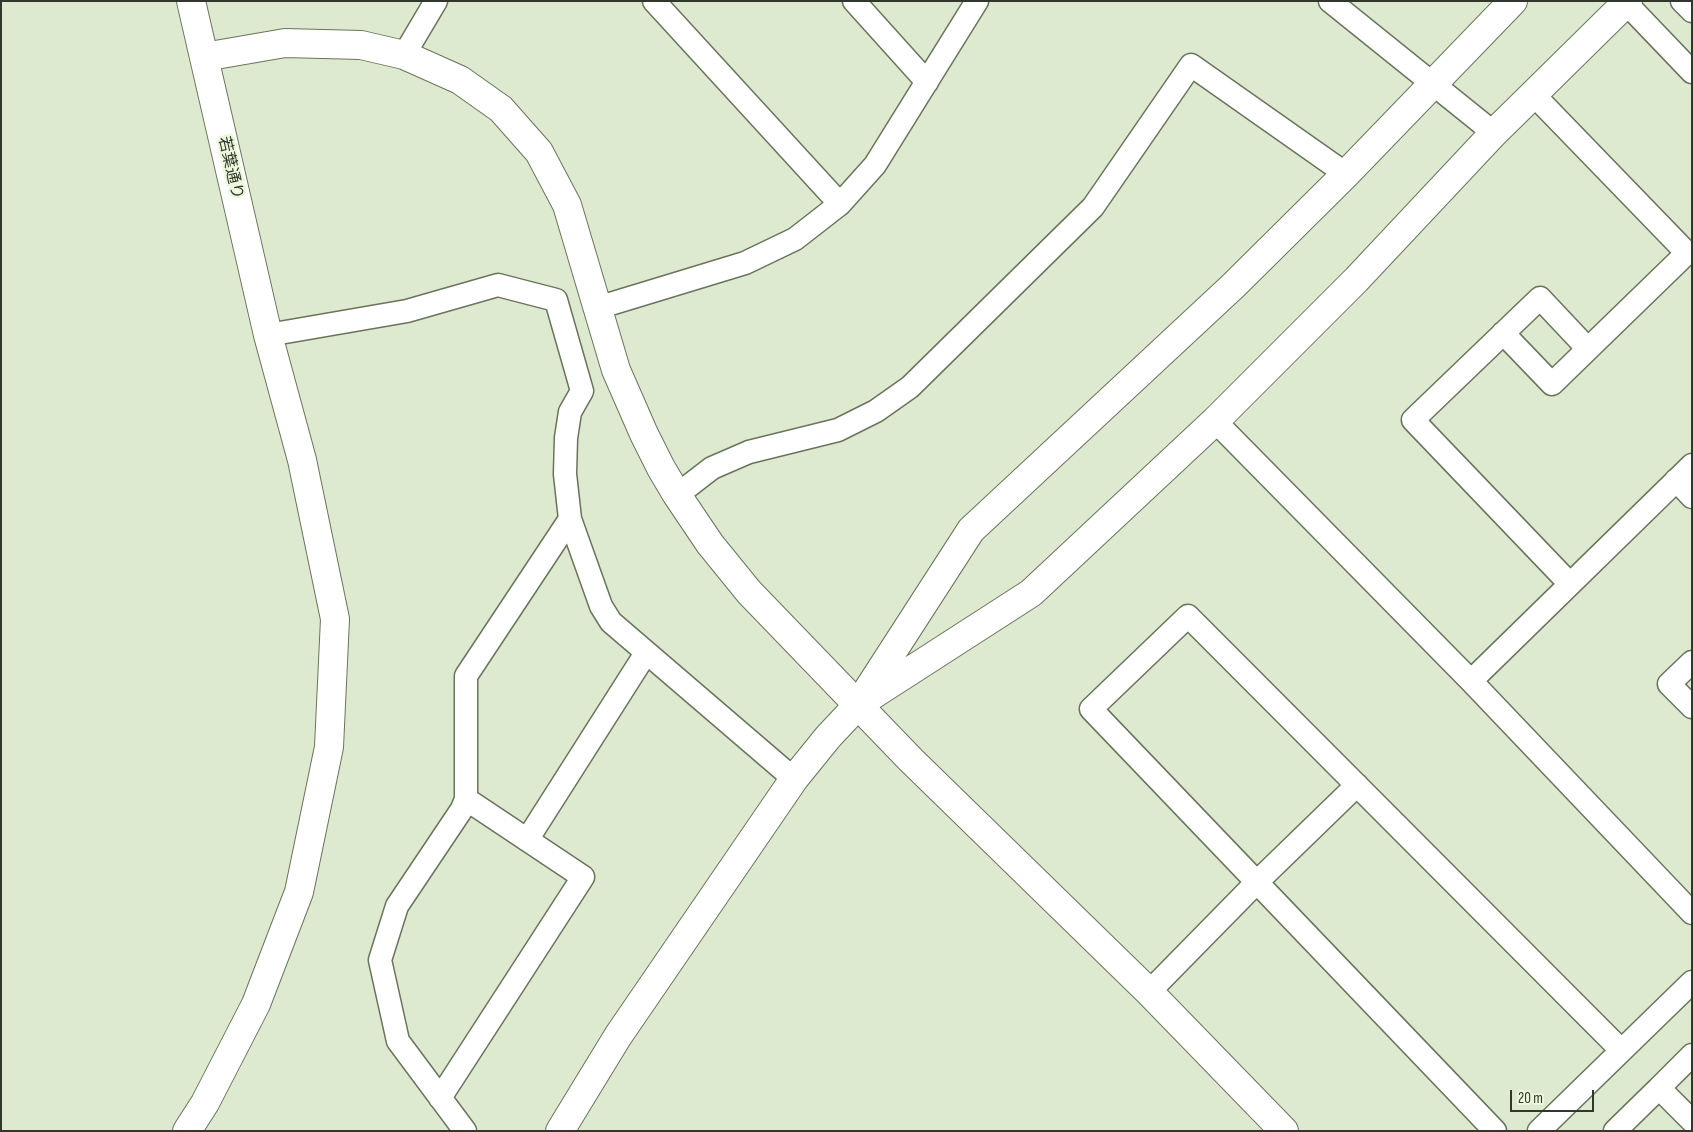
<!DOCTYPE html>
<meta charset="utf-8">
<style>
body{margin:0}
#map{position:relative;width:1693px;height:1132px;overflow:hidden;background:#deeacf;font-family:"Sofia Sans Condensed",sans-serif}
canvas{display:block}
.frame{position:absolute;inset:0;border:2px solid #32372d;pointer-events:none}
.scale{position:absolute;left:1510px;top:1090px;width:84px;height:22px;box-sizing:border-box;border:2px solid #32372d;border-top:0;padding-left:6px;font-size:15px;line-height:18px;white-space:nowrap;color:#32372d;-webkit-text-stroke:4px #ebf8dc;paint-order:stroke}
</style>
<div id="map">
<canvas width="1693" height="1132"></canvas>
<div class="frame"></div>
<div class="scale">20 m</div>
</div>
<script>
const c = document.querySelector('canvas').getContext('2d');
c.lineJoin = 'round';
function shape(rows) {
  const path = new Path2D();
  for (const r of rows) {
    path.moveTo(r[0], r[1]);
    for (let i = 2; i < r.length; i += 2) path.lineTo(r[i], r[i + 1]);
  }
  return path;
}
function strokePath(path, color, width, dash) {
  c.strokeStyle = color;
  c.lineWidth = width;
  c.lineCap = dash ? 'butt' : 'round';
  c.setLineDash(dash || []);
  c.stroke(path);
}
function drawText(font, color, halo, rows, align = 'center') {
  c.font = font + ' "Sofia Sans Condensed","Noto Sans JP",sans-serif';
  c.lineWidth = 5;
  c.setLineDash([]);
  c.textBaseline = 'middle';
  c.strokeStyle = halo;
  c.fillStyle = color;
  for (const [text, x, y, turn = 0] of rows) {
    c.save();
    c.translate(x, y);
    c.rotate((+turn || 0) * Math.PI / 180);
    c.textAlign = isNaN(turn) ? turn : align;
    if (halo) c.strokeText(text, 0, 0);
    c.fillText(text, 0, 0);
    c.restore();
  }
}
const street = shape([
 [654,1,840,204],
 [854,1,927,82],
 [1330,1,1494,133],
 [1624,1,1692,72],
 [1682,1,1692,11],
 [404,55,436,1],
 [1533,94,1687,253,1588,349,1540,298,1413,420,1570,584],
 [597,308,745,263,795,239,840,204,875,165,977,1],
 [1503,333,1552,384,1588,349],
 [268,335,407,311,498,285,556,300,582,391,570,412,566,438,565,474,570,519,601,606,611,622,794,779],
 [1215,421,1471,681,1692,913],
 [1676,480,1692,497],
 [677,495,712,468,749,452,838,430,876,411,910,387,1093,207,1191,65,1346,174],
 [1692,662,1669,684,1692,707],
 [1471,681,1692,465],
 [527,840,646,653],
 [1149,992,1257,882,1357,785],
 [1692,1055,1659,1088,1692,1121],
 [440,1098,583,877,466,799],
 [465,1131,398,1041,380,960,397,906,462,809,466,799,466,676,570,519],
 [1495,1131,1091,709,1188,616,1621,1050],
 [1539,1131,1692,982],
 [1615,1131,1659,1088]
]);
const secondary = shape([
 [204,57,285,43,361,45,404,55,460,80,501,109,539,152,567,205,616,370,644,434,661,468,677,495,710,544,749,592,911,760,1149,992,1284,1131],
 [865,700,1031,593,1215,421,1356,280,1494,133,1628,1],
 [187,1131,205,1103,256,1004,299,892,329,747,335,619,302,460,268,335,191,1],
 [560,1131,618,1036,794,779,828,737,858,705,971,530,1233,286,1346,174,1513,1]
]);
const streetNames = [
 ["若葉通り",230,168,77]
];
strokePath(street, '#69745c', 25);
strokePath(secondary, '#69745c', 30);
strokePath(street, '#fff', 22);
strokePath(secondary, '#fff', 28);
drawText('16px', '#32372d', '#ebf8dc', streetNames);
</script>
